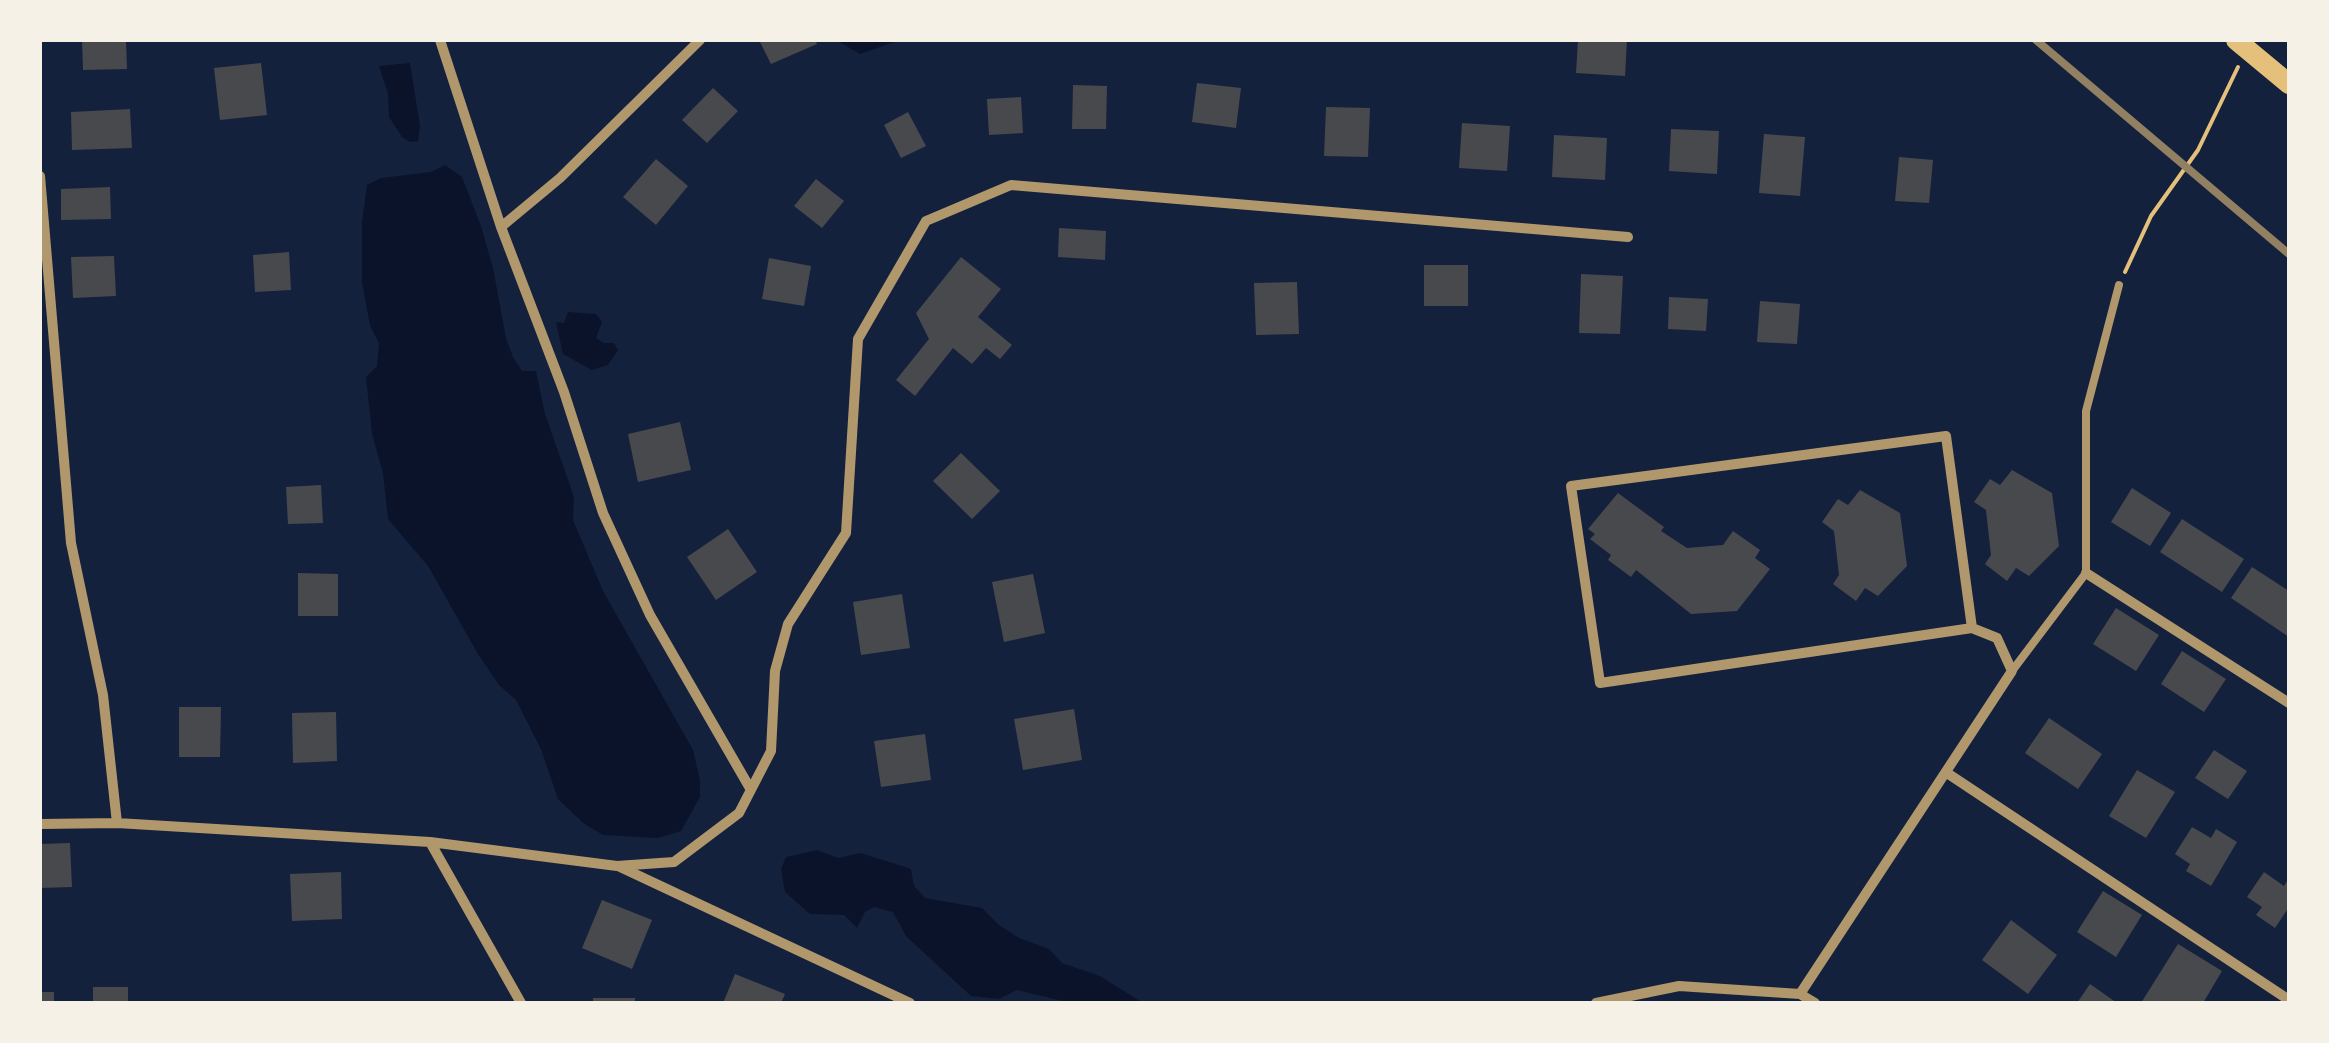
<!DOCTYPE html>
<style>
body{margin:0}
#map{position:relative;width:2329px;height:1043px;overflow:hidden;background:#14213d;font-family:"DejaVu Sans",sans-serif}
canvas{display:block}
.frame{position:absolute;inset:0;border:42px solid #f6f1e7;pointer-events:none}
</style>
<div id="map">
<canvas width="2329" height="1043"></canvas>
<div class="frame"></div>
</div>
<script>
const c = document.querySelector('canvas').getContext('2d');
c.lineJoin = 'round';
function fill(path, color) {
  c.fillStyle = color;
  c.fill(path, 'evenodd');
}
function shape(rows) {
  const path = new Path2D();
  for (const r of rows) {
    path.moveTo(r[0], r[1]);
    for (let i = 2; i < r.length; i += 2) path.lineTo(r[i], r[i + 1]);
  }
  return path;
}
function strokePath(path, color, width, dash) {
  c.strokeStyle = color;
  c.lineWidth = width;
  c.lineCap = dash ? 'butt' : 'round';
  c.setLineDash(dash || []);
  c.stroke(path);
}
const water = shape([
 [836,40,900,40,860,54],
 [410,63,420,126,418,141,410,142,402,137,389,117,388,93,379,66],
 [445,165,462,177,481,226,493,268,506,338,513,357,522,371,536,371,545,414,574,497,573,520,603,591,693,750,700,780,700,797,681,831,658,838,603,835,583,823,558,799,541,749,516,700,499,685,478,654,428,566,388,519,383,473,372,434,366,377,377,366,379,343,370,326,362,282,362,223,367,185,381,178,431,172],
 [568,312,596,314,602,322,596,338,604,343,614,343,618,350,608,365,592,370,563,354,556,322,564,323],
 [817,850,838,858,861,853,911,869,914,886,925,898,982,908,999,925,1019,938,1049,949,1062,963,1100,976,1143,1003,1071,1003,1017,990,999,999,971,996,906,936,893,912,874,907,865,912,857,928,844,915,810,914,785,892,781,869,786,857]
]);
const building = shape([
 [82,40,126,40,127,69,83,70],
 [759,40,815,40,817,44,771,64],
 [1578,40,1627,40,1625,76,1576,73],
 [261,63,267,115,220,120,214,68],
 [1197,83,1241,88,1236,128,1192,122],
 [1073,85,1107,86,1106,129,1072,129],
 [713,88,738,111,707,143,682,120],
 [1021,97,1023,133,989,135,987,99],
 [1326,107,1370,108,1368,157,1324,156],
 [130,109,132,148,72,150,71,112],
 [908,112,926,146,901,158,884,125],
 [1462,123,1510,126,1507,171,1459,168],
 [1671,129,1719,131,1717,174,1669,171],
 [1764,134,1805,137,1800,196,1759,193],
 [1554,135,1607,138,1605,180,1552,177],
 [1899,157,1933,160,1929,203,1895,201],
 [656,159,688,186,656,225,623,197],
 [816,179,844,201,822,228,794,206],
 [110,187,111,219,61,220,61,189],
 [1059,228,1106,231,1105,260,1058,257],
 [289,252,291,290,255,292,253,255],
 [114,256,116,296,73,298,71,257],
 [961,257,1001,289,978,317,1012,345,1000,359,986,348,972,364,953,348,915,396,896,380,929,339,916,313],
 [769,258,811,266,804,306,762,299],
 [1424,265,1468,265,1468,306,1424,306],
 [1581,274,1623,276,1620,334,1579,333],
 [1297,282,1299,334,1256,335,1254,283],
 [1669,297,1708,299,1706,331,1668,329],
 [1760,301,1800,304,1797,344,1757,342],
 [680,422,691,470,638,482,628,434],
 [961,453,1000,491,972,519,933,481],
 [2012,470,2052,493,2059,546,2029,576,2016,568,2007,581,1985,564,1991,555,1986,510,1974,502,1990,479,2000,485],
 [321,485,323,523,288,524,286,487],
 [2132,488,2171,513,2150,546,2111,522],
 [1860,490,1900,513,1907,566,1878,596,1865,588,1856,601,1833,584,1839,575,1834,531,1822,522,1838,499,1848,505],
 [1618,493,1664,527,1661,531,1687,548,1723,545,1733,531,1760,550,1755,558,1770,569,1737,611,1691,614,1636,570,1631,577,1608,560,1611,555,1590,539,1595,534,1588,529],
 [2182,519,2244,559,2222,592,2160,552],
 [728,529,757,572,716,600,687,557],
 [2252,567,2289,591,2289,637,2231,598],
 [298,573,338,574,338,616,298,616],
 [1033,574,1045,633,1004,642,992,582],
 [902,594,910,648,861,655,853,602],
 [2116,608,2159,635,2136,671,2093,644],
 [2182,651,2226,679,2204,712,2161,684],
 [179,707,221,707,220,757,179,757],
 [1074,709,1082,760,1023,770,1014,719],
 [336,712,337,761,293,763,292,713],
 [2049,718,2102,754,2078,789,2025,753],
 [925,734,931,780,881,787,874,741],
 [2214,750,2247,771,2228,799,2195,778],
 [2137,770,2175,792,2146,838,2109,816],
 [2192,827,2211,838,2216,829,2237,842,2211,886,2186,871,2190,864,2175,854],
 [70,843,72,887,40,888,40,844],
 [341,872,342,919,292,921,290,874],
 [2264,872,2284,886,2289,878,2289,907,2275,928,2256,915,2262,907,2247,897],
 [2103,891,2142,915,2116,957,2077,932],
 [602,900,652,920,632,969,582,948],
 [2011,920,2057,955,2028,994,1982,960],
 [2178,944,2222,971,2203,1003,2141,1003],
 [735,974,785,994,781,1003,723,1003],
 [2090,984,2117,1003,2077,1003],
 [93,987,128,987,128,1003,93,1003],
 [40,992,54,992,54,1003,40,1003],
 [593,998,635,998,635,1003,593,1003]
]);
const path = shape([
 [2125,272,2151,216,2198,150,2238,67]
]);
const service = shape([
 [2012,671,2086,573,2086,411,2119,285]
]);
const minor = shape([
 [440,40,501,227,564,392,603,513,650,615,751,790],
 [40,176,71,543,103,695,117,823],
 [501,227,560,178,700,40],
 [2086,573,2289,703],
 [1947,773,2289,1000],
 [40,824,117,823,430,842,617,866,674,862,739,813,771,751,775,671,788,624,846,533,858,339,926,221,1011,185,1628,237],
 [430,842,521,1003],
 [618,866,910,1003],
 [1800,994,1815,1003],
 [1596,1003,1679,986,1800,994,2012,671,1997,638,1972,628,1600,683,1571,486,1946,436,1972,628]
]);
const secondary = shape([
 [2236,40,2289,84]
]);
const rail = shape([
 [2036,40,2289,254]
]);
fill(water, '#0b132b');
fill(building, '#48494c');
strokePath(path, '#e5c07b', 4);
strokePath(service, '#b1986c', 8);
strokePath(minor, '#b1986c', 10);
strokePath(secondary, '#e5c07b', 20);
strokePath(rail, '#918062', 8);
</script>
